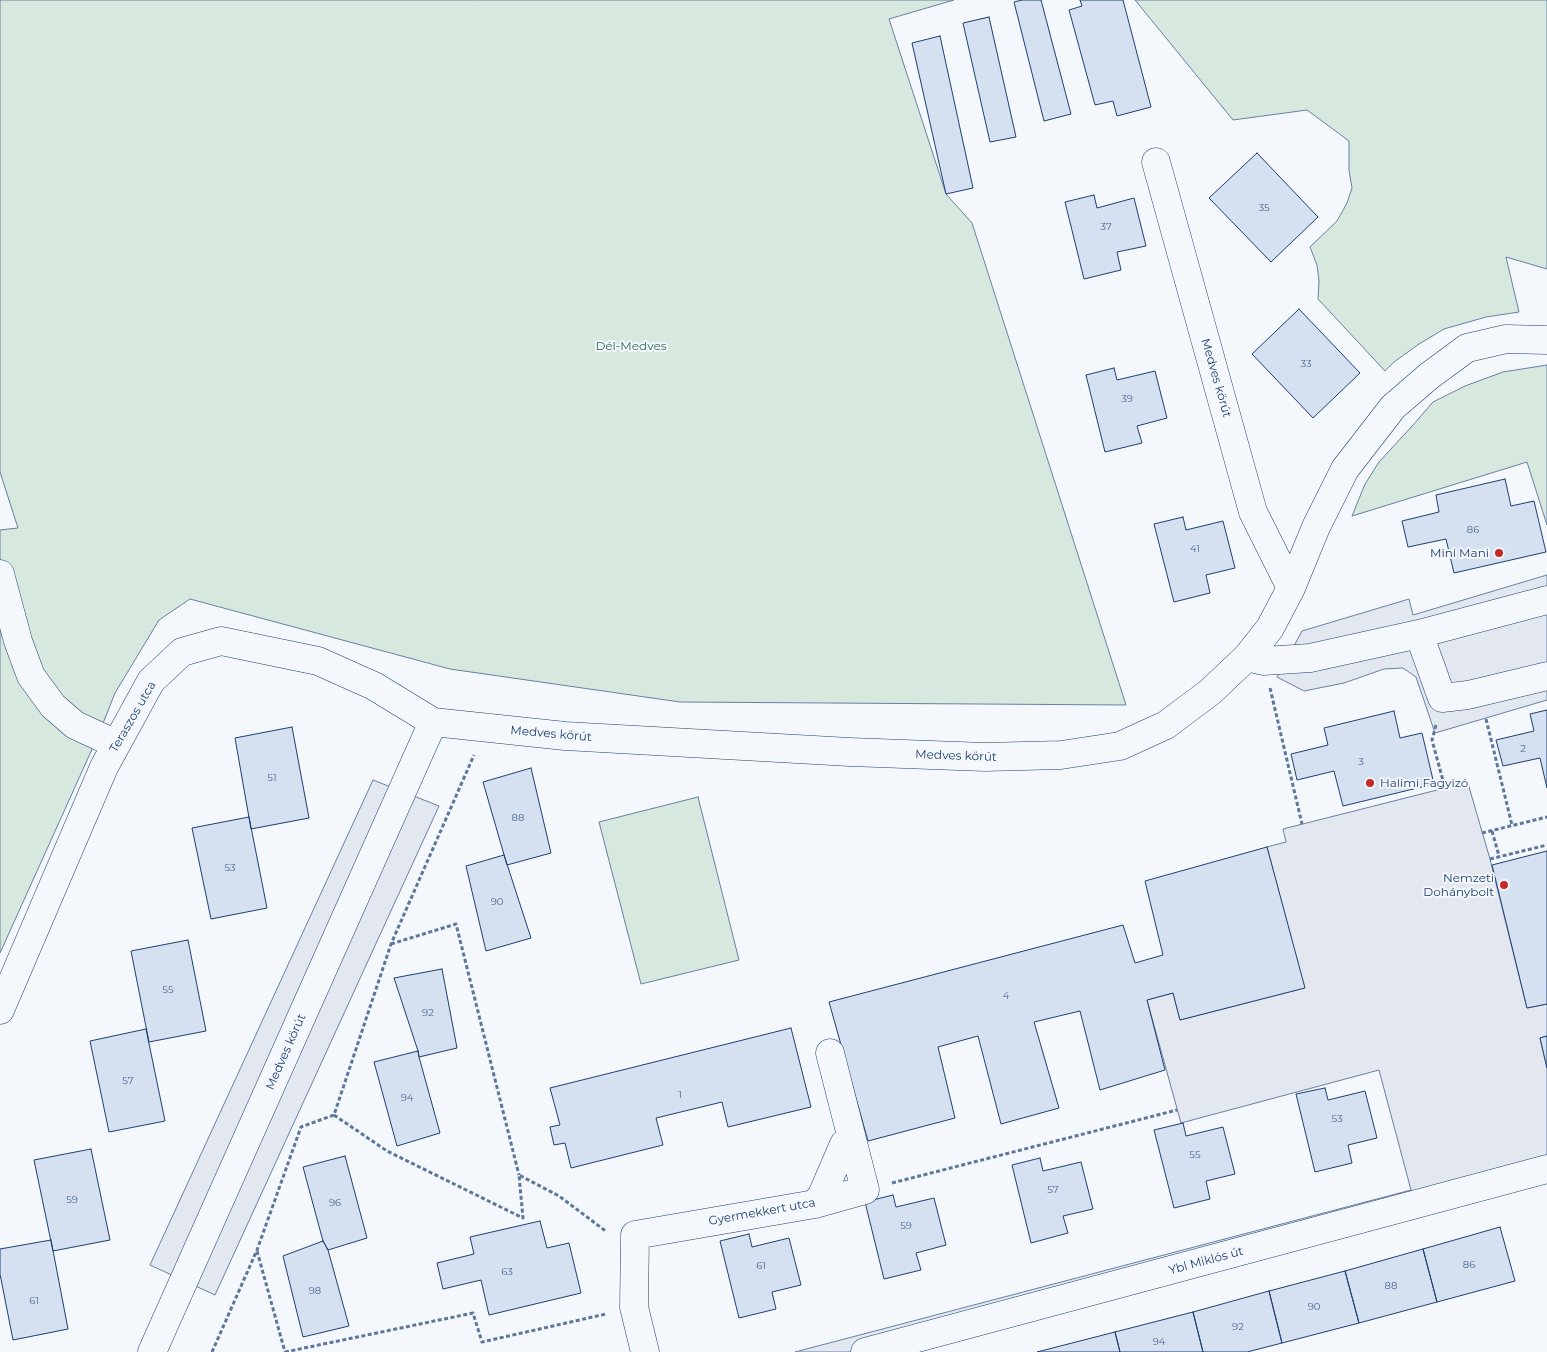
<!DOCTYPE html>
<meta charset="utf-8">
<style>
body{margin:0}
canvas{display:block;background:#f4f7fb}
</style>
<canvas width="1547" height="1352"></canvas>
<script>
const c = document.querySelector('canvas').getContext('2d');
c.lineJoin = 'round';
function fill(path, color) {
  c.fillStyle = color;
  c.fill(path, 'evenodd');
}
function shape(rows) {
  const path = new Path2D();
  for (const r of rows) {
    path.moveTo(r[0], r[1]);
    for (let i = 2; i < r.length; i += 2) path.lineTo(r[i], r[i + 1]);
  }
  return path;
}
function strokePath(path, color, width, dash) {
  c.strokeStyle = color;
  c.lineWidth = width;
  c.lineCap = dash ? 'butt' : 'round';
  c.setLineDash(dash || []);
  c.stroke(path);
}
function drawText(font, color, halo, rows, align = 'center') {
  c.font = font + ' Montserrat,sans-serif';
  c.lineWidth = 4;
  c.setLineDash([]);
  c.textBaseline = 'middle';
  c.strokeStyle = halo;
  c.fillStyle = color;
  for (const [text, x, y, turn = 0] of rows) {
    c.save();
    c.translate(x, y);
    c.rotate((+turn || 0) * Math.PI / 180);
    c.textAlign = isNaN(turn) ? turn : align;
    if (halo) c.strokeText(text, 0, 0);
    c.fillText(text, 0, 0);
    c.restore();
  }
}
const green = shape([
 [0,0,954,0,889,19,946,194,972,223,1126,705,680,702,450,669,190,599,159,620,115,693,98,736,0,953,0,530,18,528,0,472,0,0],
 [1135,0,1547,0,1547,269,1506,257,1519,312,1486,317,1444,329,1419,344,1394,362,1385,371,1318,299,1319,281,1317,265,1310,247,1337,221,1347,203,1352,188,1349,170,1349,141,1307,110,1233,120,1135,0],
 [1547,365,1547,525,1527,462,1352,516,1365,484,1379,462,1413,425,1433,402,1465,386,1503,372,1547,365],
 [698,797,739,960,641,984,599,822,698,797]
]);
const parking = shape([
 [1547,575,1547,700,1435,733,1416,677,1403,668,1384,669,1344,683,1304,691,1277,677,1302,631,1409,599,1413,615,1547,575],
 [373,780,439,806,215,1295,150,1265,373,780],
 [1467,780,1490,859,1527,1008,1547,1004,1547,1036,1540,1038,1547,1068,1547,1169,865,1352,795,1352,1411,1190,1379,1070,1181,1123,1147,1000,1173,993,1180,1020,1304,988,1267,847,1286,842,1283,829,1445,788,1467,780]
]);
const building = shape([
 [1022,0,1041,0,1071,114,1044,121,1014,2,1022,0],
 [1080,0,1123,0,1151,107,1117,116,1113,101,1095,105,1069,10,1082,6,1080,0],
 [989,17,1016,137,990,142,963,23,989,17],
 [940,36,973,188,946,194,912,43,940,36],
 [1257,153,1318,217,1271,262,1209,198,1257,153],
 [1094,195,1097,208,1134,198,1146,246,1117,252,1121,270,1084,279,1065,202,1094,195],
 [1299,309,1360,373,1313,418,1252,354,1299,309],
 [1114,368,1117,380,1155,371,1167,418,1137,426,1142,443,1105,452,1086,375,1114,368],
 [1505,479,1511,506,1534,501,1546,552,1454,573,1446,539,1408,547,1402,521,1439,512,1436,495,1505,479],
 [1183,517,1186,530,1223,521,1235,568,1206,575,1210,593,1174,602,1154,524,1183,517],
 [1547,710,1547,788,1540,758,1503,766,1496,740,1534,731,1530,714,1547,710],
 [1394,711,1400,738,1422,733,1434,784,1343,806,1334,771,1297,780,1291,754,1328,745,1324,728,1394,711],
 [292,727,309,818,251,829,235,738,292,727],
 [531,768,551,853,507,865,483,782,531,768],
 [249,817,267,908,211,919,192,828,249,817],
 [1267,847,1305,988,1180,1020,1173,993,1147,1000,1165,1070,1100,1090,1080,1011,1034,1022,1059,1108,1001,1124,978,1036,938,1047,955,1118,868,1141,829,1002,1123,925,1135,963,1163,955,1145,881,1267,847],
 [1547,851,1547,1004,1527,1008,1492,865,1547,851],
 [504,855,531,938,486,951,466,866,504,855],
 [188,940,206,1031,149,1042,131,951,188,940],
 [442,969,457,1048,419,1057,418,1051,394,978,442,969],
 [791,1028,811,1107,728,1127,722,1102,656,1118,663,1145,571,1168,565,1143,554,1145,550,1127,560,1125,550,1088,791,1028],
 [146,1029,165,1121,109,1132,90,1041,146,1029],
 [1547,1036,1547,1068,1540,1038,1547,1036],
 [418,1051,419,1057,440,1133,397,1146,374,1062,418,1051],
 [1325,1088,1328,1100,1365,1091,1377,1138,1348,1145,1352,1163,1315,1172,1296,1094,1325,1088],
 [1183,1123,1186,1136,1223,1127,1235,1174,1206,1181,1210,1199,1174,1208,1154,1130,1183,1123],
 [91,1149,110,1240,53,1251,34,1160,91,1149],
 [345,1156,367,1238,328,1250,323,1241,303,1167,345,1156],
 [1040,1158,1043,1171,1081,1162,1093,1209,1063,1216,1068,1233,1031,1243,1012,1165,1040,1158],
 [893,1195,896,1207,934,1198,946,1245,916,1253,921,1270,884,1279,865,1202,893,1195],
 [540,1221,547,1248,569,1243,581,1293,489,1315,481,1280,443,1289,437,1263,474,1254,470,1237,540,1221],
 [1500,1227,1515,1281,1437,1302,1423,1249,1500,1227],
 [749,1234,752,1247,789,1238,801,1285,772,1292,776,1309,739,1318,720,1241,749,1234],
 [51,1240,68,1329,13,1340,0,1274,0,1249,51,1240],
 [323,1241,328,1250,349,1326,303,1337,283,1256,323,1241],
 [1423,1249,1437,1302,1359,1323,1345,1271,1423,1249],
 [1345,1271,1359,1323,1282,1343,1269,1291,1345,1271],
 [1269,1291,1282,1343,1247,1352,1203,1352,1193,1312,1269,1291],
 [1193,1312,1203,1352,1120,1352,1115,1332,1193,1312],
 [1115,1332,1120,1352,1037,1352,1115,1332]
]);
const path = shape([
 [1270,688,1302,824],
 [1486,719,1512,825],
 [1436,725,1432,740,1445,788],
 [1492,831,1499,856],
 [1482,833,1547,817],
 [1490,859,1547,845],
 [391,944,456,924,519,1175],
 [334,1115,387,1151,523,1218,519,1175,559,1196,607,1232],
 [892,1183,1177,1110],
 [257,1251,285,1352],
 [212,1352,257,1250,301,1127,334,1115,391,944,474,755],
 [285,1352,473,1313,482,1342,606,1314]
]);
const minor = shape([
 [1156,162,1253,512,1291,588],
 [0,574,18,641,31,676,53,706,75,725,116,744],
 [1419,634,1442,698,1468,695,1547,676],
 [1247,657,1263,661,1310,658,1419,634,1547,600],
 [0,1010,104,767,151,681,182,652,221,641,318,661,374,686,433,722,565,736,850,752,985,757,1061,755,1120,746,1166,725,1210,692,1247,657,1270,628,1291,588,1316,527,1345,469,1393,407,1429,376,1467,348,1506,339,1547,340],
 [815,1204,822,1195,844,1144,852,1138],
 [152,1352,433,722],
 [645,1352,634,1307,635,1235,815,1204,865,1190,830,1053],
 [865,1352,1547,1169]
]);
const markers = [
 [1499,553,5,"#c62828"],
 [1370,783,5,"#c62828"],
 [1504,885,5,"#c62828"]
];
const numberNames = [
 ["35",1264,208],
 ["37",1106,227],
 ["33",1306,364],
 ["39",1127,399],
 ["86",1473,530],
 ["41",1195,549],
 ["2",1523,749],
 ["3",1361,762],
 ["51",272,778],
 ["88",518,818],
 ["53",230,868],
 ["90",497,902],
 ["55",168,990],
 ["4",1006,996],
 ["92",428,1013],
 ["57",128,1081],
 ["1",680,1095],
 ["94",407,1098],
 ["53",1337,1119],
 ["55",1195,1155],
 ["57",1053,1190],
 ["59",72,1200],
 ["96",335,1203],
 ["59",906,1226],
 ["86",1469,1265],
 ["61",761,1266],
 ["63",507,1272],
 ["88",1391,1286],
 ["98",315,1291],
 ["61",34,1301],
 ["90",1314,1307],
 ["92",1238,1327],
 ["94",1159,1342]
];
const parkNames = [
 ["Dél-Medves",631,346]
];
const streetNames = [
 ["Medves körút",1216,378,74],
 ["Teraszos utca",133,717,-60],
 ["Medves körút",551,734,5],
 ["Medves körút",956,756,2],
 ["Medves körút",286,1052,-66],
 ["Gyermekkert utca",762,1212,-10],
 ["Ybl Miklós út",1206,1261,-15]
];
const poiNames = [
 ["Mini Mani",1489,553],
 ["Halimi Fagyizó",1380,783,"left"],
 ["Nemzeti",1494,878],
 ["Dohánybolt",1494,892]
];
fill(green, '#d7e8df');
strokePath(green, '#687fa3', 1);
fill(parking, '#e3e8f0');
strokePath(parking, '#687fa3', 1);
fill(building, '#d5e0f0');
strokePath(building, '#1d3f73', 1);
strokePath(minor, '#1d3f73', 29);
strokePath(path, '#5e769c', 3, [4, 2.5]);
strokePath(minor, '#f4f7fb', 28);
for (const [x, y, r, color] of markers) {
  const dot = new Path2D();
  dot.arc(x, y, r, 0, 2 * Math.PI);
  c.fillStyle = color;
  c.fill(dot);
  strokePath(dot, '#f4f7fb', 2);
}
drawText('10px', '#4b6792', null, numberNames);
drawText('12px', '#2c6c60', '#f4f7fb', parkNames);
drawText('12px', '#1d3f73', '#f4f7fb', streetNames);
drawText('12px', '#1d3f73', '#f4f7fb', poiNames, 'right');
</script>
